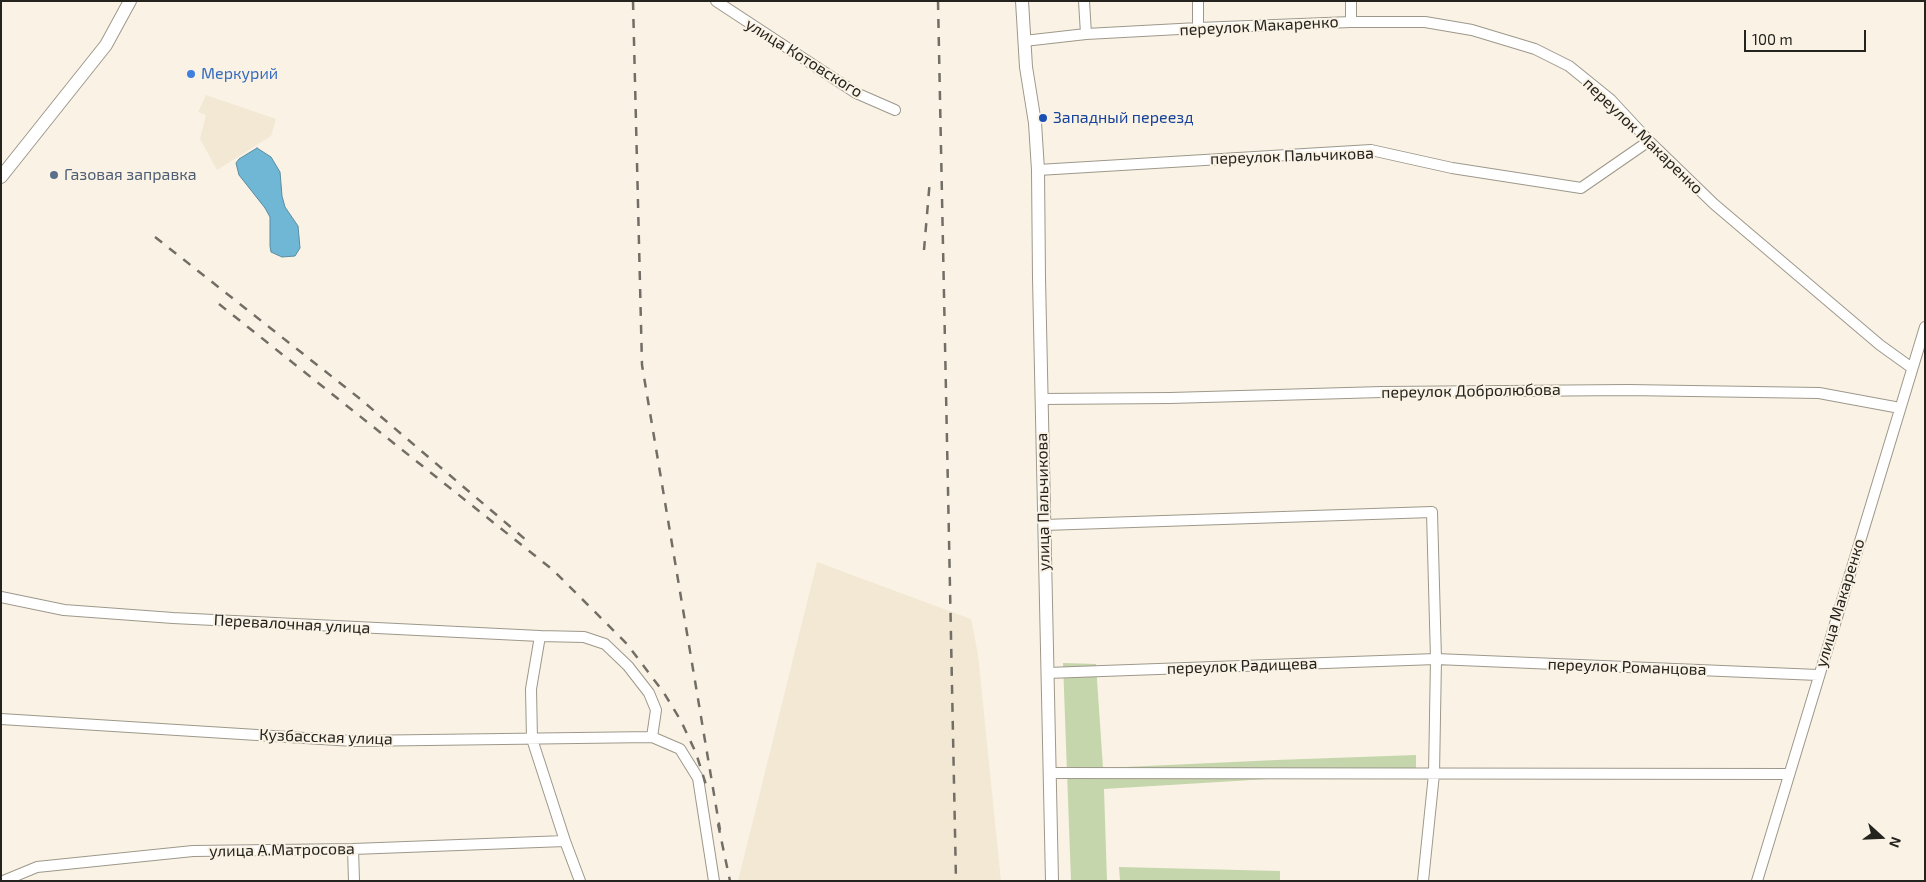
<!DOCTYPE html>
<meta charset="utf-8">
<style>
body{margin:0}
#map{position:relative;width:1926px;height:882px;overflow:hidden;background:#faf3e5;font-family:"Exo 2",sans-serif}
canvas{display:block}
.frame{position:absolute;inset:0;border:2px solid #25231e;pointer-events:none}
.north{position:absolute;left:1856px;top:812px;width:50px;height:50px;-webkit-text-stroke:4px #faf3e5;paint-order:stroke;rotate:110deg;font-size:14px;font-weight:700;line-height:20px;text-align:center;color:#25231e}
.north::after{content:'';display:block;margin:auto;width:18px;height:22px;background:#25231e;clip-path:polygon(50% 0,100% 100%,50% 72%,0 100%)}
.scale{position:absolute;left:1744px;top:30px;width:122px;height:22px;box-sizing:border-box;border:2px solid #25231e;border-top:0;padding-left:6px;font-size:15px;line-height:18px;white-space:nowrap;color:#25231e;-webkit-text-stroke:4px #faf3e5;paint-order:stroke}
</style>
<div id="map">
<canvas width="1926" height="882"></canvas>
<div class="frame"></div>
<div class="north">N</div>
<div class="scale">100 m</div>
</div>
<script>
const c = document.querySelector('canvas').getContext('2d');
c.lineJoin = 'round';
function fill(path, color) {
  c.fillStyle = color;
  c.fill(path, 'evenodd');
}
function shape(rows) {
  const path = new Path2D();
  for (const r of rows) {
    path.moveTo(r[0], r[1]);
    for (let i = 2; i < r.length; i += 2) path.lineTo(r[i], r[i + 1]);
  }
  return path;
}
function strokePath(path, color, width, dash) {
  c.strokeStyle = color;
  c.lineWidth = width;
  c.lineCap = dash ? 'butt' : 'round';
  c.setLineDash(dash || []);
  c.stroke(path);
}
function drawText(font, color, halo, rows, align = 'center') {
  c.font = font + ' "Exo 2",sans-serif';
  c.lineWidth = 4;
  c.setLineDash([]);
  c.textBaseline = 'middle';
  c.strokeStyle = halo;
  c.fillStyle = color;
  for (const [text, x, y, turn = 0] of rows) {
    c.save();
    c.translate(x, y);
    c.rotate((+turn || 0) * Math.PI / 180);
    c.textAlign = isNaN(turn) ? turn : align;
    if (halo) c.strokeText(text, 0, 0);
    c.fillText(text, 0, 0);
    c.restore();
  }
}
const built = shape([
 [206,95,276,119,271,136,217,170,200,139,206,115,198,112],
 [817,562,971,619,978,654,1001,881,738,881]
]);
const green = shape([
 [1063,663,1096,664,1103,768,1276,760,1416,755,1416,770,1104,789,1107,881,1071,881],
 [1119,867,1280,871,1280,881,1120,881]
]);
const water = shape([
 [257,148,271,157,280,172,282,196,285,207,298,226,300,248,295,256,282,257,271,252,270,246,270,217,265,208,239,175,236,163,239,159,257,148]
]);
const minor = shape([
 [716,1,856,93,895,110],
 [1084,1,1086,34],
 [1198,1,1198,28],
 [1351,22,1351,1],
 [1024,41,1086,34,1198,28,1351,22,1425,22,1472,30,1535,49,1569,66,1611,100,1649,141,1714,204,1880,345,1912,368],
 [1038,170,1371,150,1452,168,1581,188,1649,141],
 [1041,399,1170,398,1382,392,1628,390,1819,393,1900,408],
 [1044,525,1432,512,1436,659,1434,774,1423,881],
 [1,597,64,610,173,618,540,636,584,637,605,644,628,666,649,693,656,710,652,737,680,749,698,778,714,881],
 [540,636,531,689,532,739,565,841,580,881],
 [1047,673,1436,659,1818,675],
 [1,719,353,741,652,737],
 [1049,773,1789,774],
 [353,849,354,881],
 [3,881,37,867,193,851,353,849,565,841],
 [1757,881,1925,327]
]);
const major = shape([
 [1022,1,1026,67,1035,123,1038,170,1039,278,1052,881],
 [1,177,106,45,130,1]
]);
const rail = shape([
 [633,1,642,365,720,830],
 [938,1,956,881],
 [155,237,359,398,526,540],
 [924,250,930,179],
 [219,304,553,570,627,644,664,693,681,721,696,753,707,788],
 [718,824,730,881]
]);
const markers = [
 [191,74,5,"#3f7fe0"],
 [1043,118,5,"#1a4fb4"],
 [54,175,5,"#5c6f8a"]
];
const streetNames = [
 ["переулок Макаренко",1259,26,-3],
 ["улица Котовского",804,58,32],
 ["переулок Макаренко",1643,136,44],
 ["переулок Пальчикова",1292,156,-2],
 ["переулок Добролюбова",1471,391,-1],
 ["улица Пальчикова",1043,502,-91],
 ["улица Макаренко",1840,603,-73],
 ["Перевалочная улица",292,624,3],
 ["переулок Радищева",1242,666,-2],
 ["переулок Романцова",1627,667,2],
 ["Кузбасская улица",326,737,2],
 ["улица А.Матросова",282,850,-1]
];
const shopNames = [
 ["Меркурий",201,74]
];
const transitNames = [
 ["Западный переезд",1053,118]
];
const serviceNames = [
 ["Газовая заправка",64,175]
];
fill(built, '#f2e8d4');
fill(green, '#c6d6ac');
fill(water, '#70b7d6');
strokePath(water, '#5a8b9f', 1);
strokePath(minor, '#9d988b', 12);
strokePath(major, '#9d988b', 14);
strokePath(minor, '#fff', 10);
strokePath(major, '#fff', 12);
strokePath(rail, '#726e66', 2.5, [9, 9]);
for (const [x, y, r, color] of markers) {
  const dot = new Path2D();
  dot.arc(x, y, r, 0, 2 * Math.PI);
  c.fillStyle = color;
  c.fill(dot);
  strokePath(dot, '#faf3e5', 2);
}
drawText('16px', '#25231e', '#faf3e5', streetNames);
drawText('16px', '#366cbe', '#faf3e5', shopNames, 'left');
drawText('16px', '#164399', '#faf3e5', transitNames, 'left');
drawText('16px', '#4e5e75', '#faf3e5', serviceNames, 'left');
</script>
